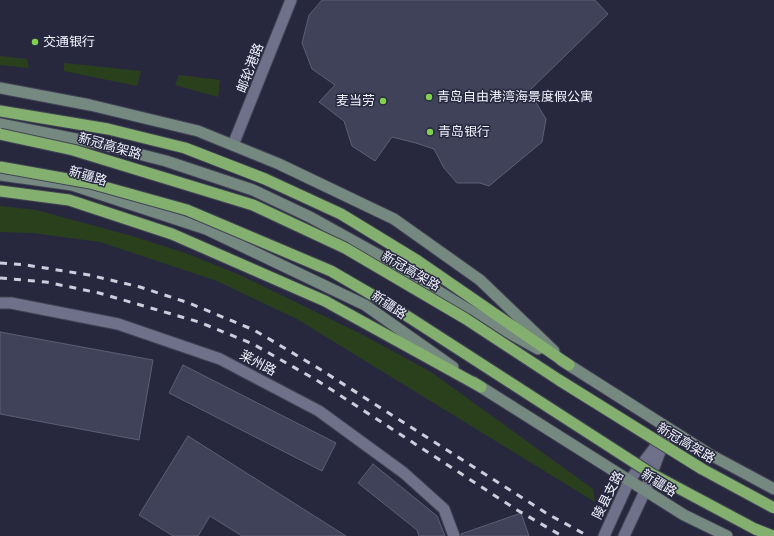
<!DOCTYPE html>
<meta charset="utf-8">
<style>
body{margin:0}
canvas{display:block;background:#27283e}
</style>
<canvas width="774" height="536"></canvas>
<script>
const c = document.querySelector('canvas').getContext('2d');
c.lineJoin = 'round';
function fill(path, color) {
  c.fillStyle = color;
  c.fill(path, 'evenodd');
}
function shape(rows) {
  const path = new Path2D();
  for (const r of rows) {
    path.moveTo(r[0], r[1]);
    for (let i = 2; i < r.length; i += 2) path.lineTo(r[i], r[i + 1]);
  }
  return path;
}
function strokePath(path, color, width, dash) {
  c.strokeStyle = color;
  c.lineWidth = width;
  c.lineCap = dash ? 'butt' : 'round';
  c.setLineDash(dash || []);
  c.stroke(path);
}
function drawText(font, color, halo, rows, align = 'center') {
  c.font = font + ' "Exo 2","Noto Sans SC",sans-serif';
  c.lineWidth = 3;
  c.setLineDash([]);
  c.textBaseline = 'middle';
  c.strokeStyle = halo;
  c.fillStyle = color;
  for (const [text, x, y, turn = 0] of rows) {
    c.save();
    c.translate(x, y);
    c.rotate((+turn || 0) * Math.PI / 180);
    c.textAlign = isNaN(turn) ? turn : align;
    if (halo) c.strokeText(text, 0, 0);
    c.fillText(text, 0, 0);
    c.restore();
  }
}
const green = shape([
 [0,56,27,59,29,68,0,65],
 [64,63,141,71,137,86,64,71],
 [179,75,220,80,218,97,175,85],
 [0,206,36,210,132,236,188,254,242,276,359,333,431,372,593,489,595,502,297,319,217,281,100,242,33,233,0,232]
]);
const building = shape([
 [322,0,595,0,608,14,529,91,546,119,542,142,489,186,480,183,457,183,444,168,434,149,416,143,392,137,375,161,352,146,344,121,319,102,335,85,312,69,302,43,309,15,322,0],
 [0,332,153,360,139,440,0,414,0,332],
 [183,365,336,443,322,471,169,393,183,365],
 [188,436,346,536,242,536,210,516,198,536,173,536,139,515,188,436],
 [373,464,437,516,445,536,419,536,417,530,358,483,373,464],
 [521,513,529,536,461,536,461,534,521,513]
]);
const minor = shape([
 [233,145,291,0]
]);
const tertiary = shape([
 [0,303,11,303,118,324,220,359,319,411,404,473,444,509,454,536],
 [604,536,629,481,669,429],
 [624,536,645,491,664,441]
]);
const secondary = shape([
 [0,88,90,105,198,131,279,164,394,219,480,280,554,351],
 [0,124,96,143,166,161,253,190,310,217,384,258,482,318,538,349],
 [0,175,72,185,206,229,365,305,453,367],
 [561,360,709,454,774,489],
 [473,382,684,515,727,536]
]);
const trunk = shape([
 [0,111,108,129,185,148,265,179,341,214,418,261,569,365],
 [0,191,69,200,172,234,325,301,481,387]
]);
const rail = shape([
 [0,263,26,265,89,275,140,287,189,303,254,330,318,368,546,513,588,536],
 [0,278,46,282,99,293,199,322,253,344,318,381,517,510,562,536]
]);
const trunkBridge = shape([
 [0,134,73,150,253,205,345,248,466,319,559,380,702,469,774,508],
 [0,167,90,183,187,210,331,271,393,307,652,474,755,529,773,536]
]);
const markers = [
 [35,42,4,"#82d04f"],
 [429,97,4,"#82d04f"],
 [383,101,4,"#82d04f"],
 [430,132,4,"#82d04f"]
];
const poiNames = [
 ["交通银行",43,42],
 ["青岛自由港湾海景度假公寓",437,97],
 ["麦当劳",375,101,"right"],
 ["青岛银行",438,132]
];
const streetNames = [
 ["邮轮港路",250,68,-69],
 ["新冠高架路",110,146,16],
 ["新疆路",88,176,16],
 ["新冠高架路",411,271,30],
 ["新疆路",389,305,34],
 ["莱州路",258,363,28],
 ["新冠高架路",686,443,31],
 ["新疆路",659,483,32],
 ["陵县支路",608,495,-63]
];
fill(green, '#2a401d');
fill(building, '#404259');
strokePath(building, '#5c5e77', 1);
strokePath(minor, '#424354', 13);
strokePath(tertiary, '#424354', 13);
strokePath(secondary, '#424354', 13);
strokePath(trunk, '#424354', 13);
strokePath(minor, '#6f718a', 11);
strokePath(tertiary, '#6f718a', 11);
strokePath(secondary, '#768980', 11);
strokePath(trunk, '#83b06e', 11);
strokePath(rail, '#cccedb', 3, [7, 7]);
strokePath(trunkBridge, '#424354', 13, []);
strokePath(trunkBridge, '#83b06e', 11);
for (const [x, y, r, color] of markers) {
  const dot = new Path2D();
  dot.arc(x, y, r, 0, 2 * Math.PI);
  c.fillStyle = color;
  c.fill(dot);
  strokePath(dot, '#27283e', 1.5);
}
drawText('13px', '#f1f3fe', '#27283e', poiNames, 'left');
drawText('13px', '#f1f3fe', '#27283e', streetNames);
</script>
